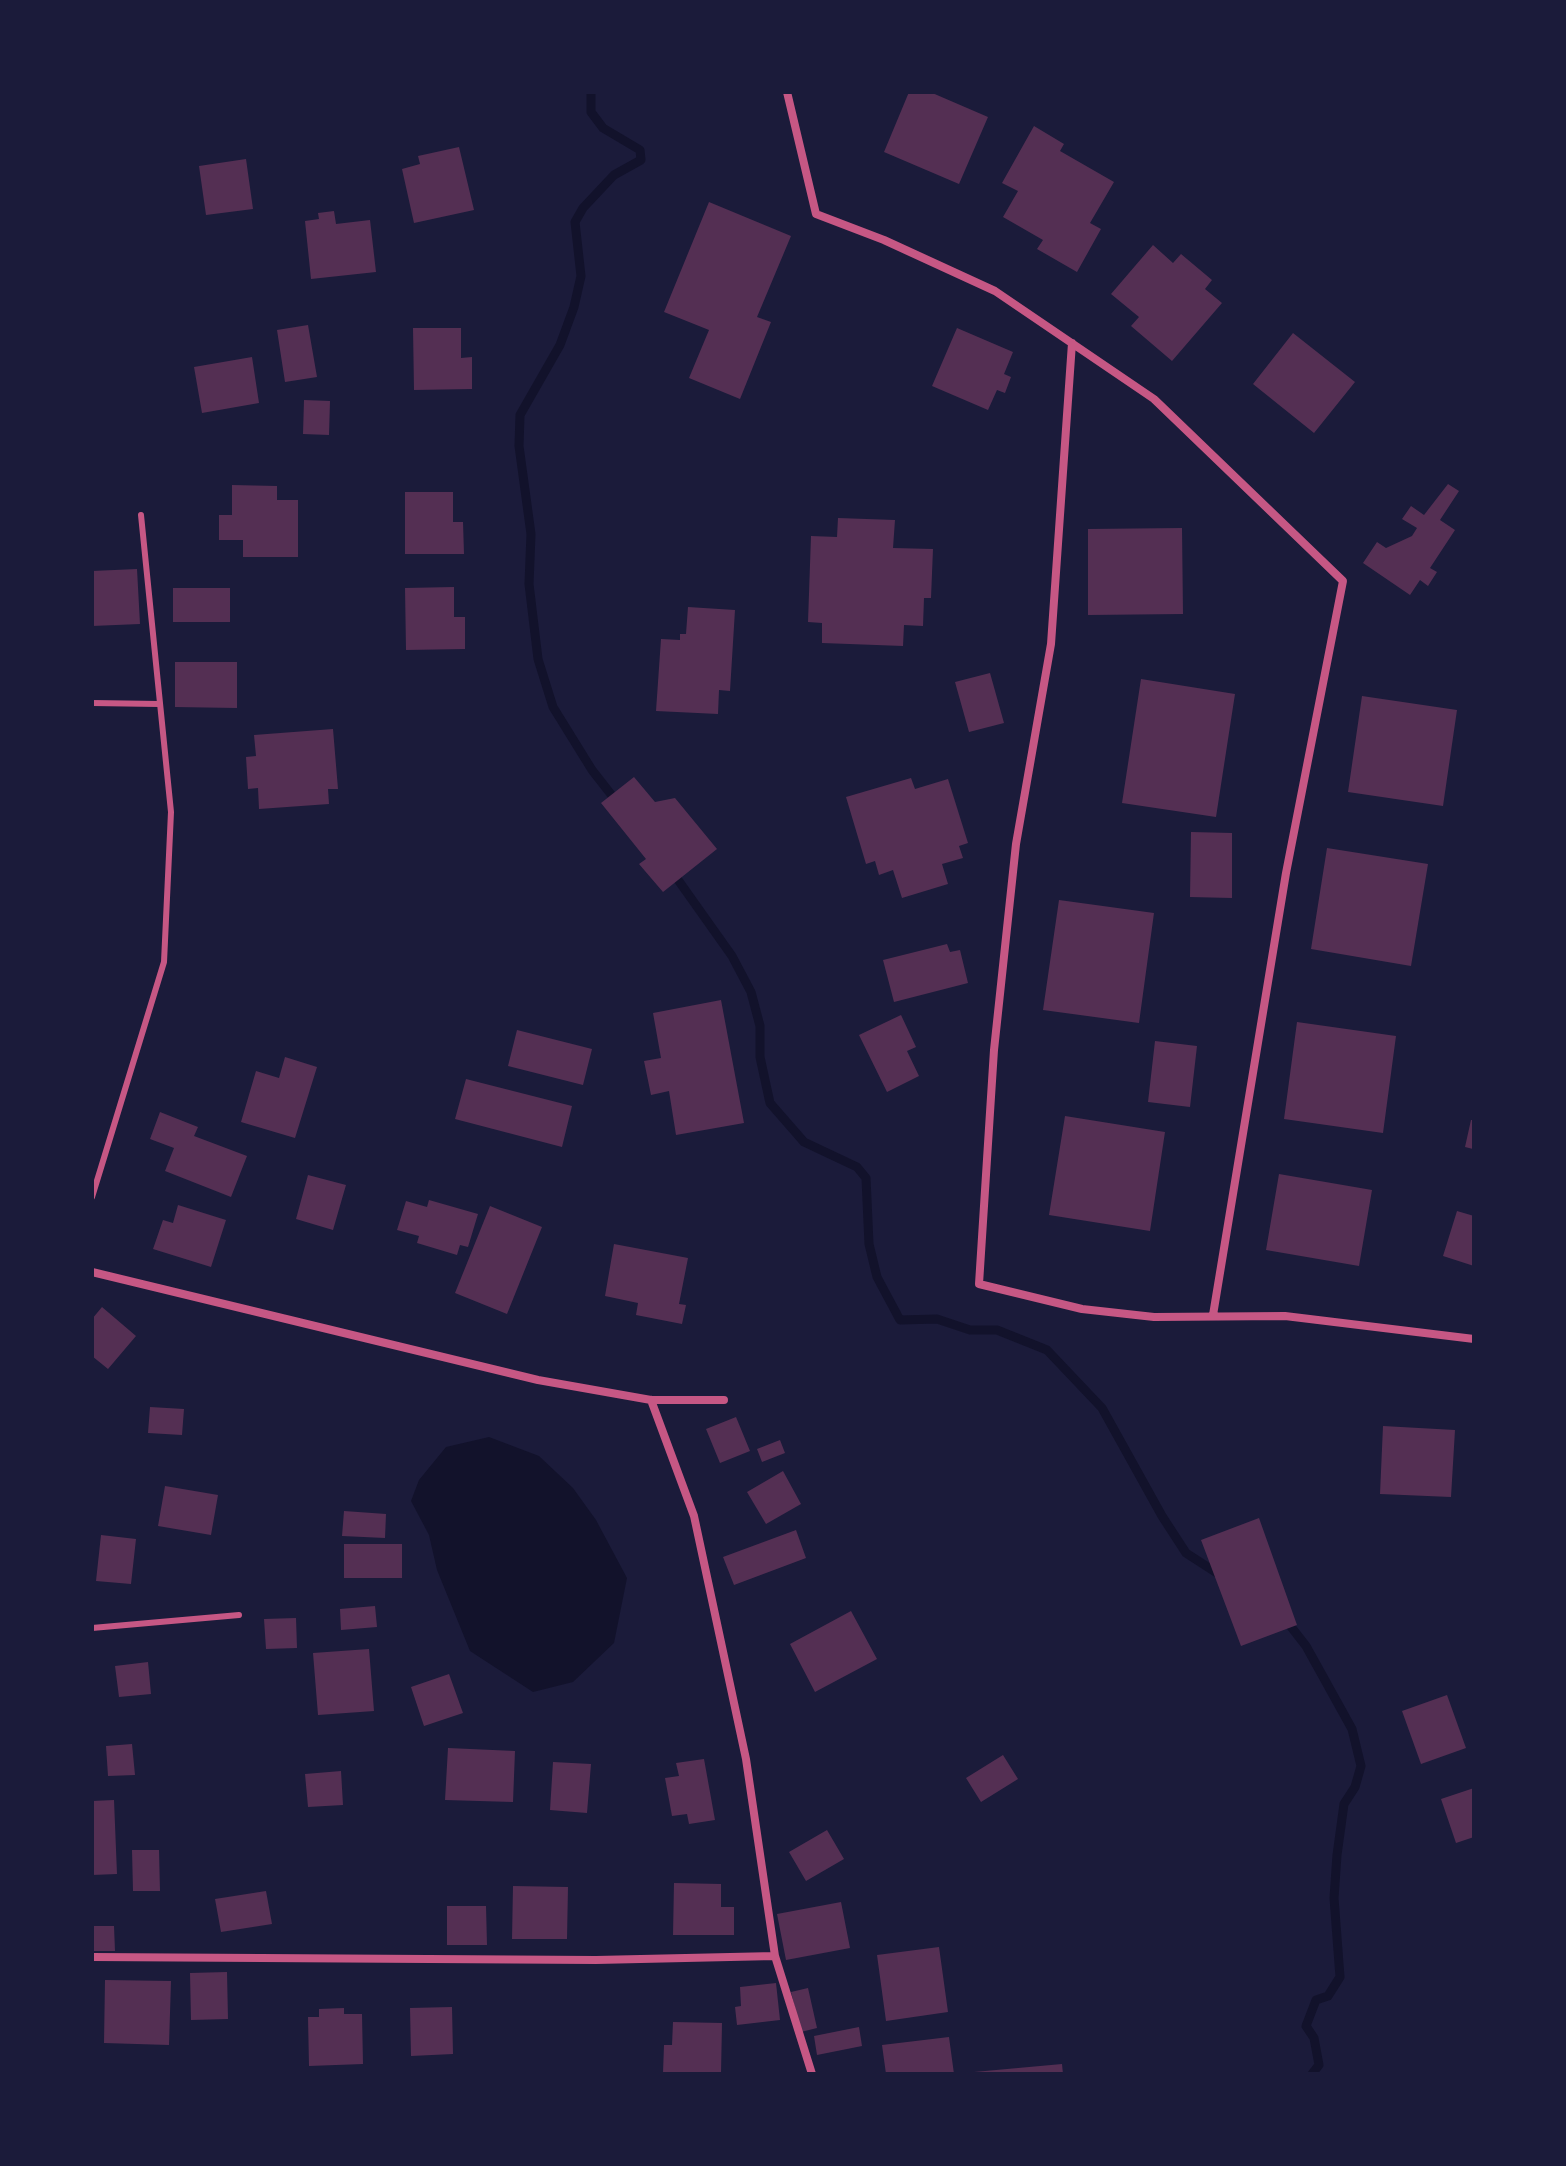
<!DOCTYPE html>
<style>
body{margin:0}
#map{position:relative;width:1566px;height:2166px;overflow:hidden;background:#1b1b3a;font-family:Ubuntu,sans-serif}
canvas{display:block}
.frame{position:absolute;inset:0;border:94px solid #1b1b3a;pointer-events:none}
</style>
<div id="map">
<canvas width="1566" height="2166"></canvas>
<div class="frame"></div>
</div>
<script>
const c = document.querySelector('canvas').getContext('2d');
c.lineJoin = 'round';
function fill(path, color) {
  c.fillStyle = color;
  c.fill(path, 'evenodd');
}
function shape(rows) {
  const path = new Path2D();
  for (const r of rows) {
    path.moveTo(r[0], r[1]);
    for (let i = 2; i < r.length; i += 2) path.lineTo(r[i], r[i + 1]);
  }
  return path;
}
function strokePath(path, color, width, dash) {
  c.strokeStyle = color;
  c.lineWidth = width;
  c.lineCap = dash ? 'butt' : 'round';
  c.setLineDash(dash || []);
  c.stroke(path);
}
const water = shape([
 [489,1437,539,1456,573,1488,596,1520,627,1578,614,1643,573,1682,533,1692,470,1651,437,1570,429,1535,411,1501,419,1480,446,1447]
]);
const stream = shape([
 [591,92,591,112,603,128,640,150,641,160,614,175,583,208,575,222,581,276,574,307,560,345,520,415,519,446,531,534,529,584,538,659,553,707,592,770,617,802],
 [671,870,732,956,751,992,760,1026,760,1057,770,1103,804,1142,857,1167,866,1178,869,1244,877,1277,900,1320,937,1319,970,1330,997,1330,1047,1350,1102,1408,1162,1516,1186,1553,1220,1575],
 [1285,1619,1306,1646,1352,1729,1361,1766,1355,1787,1344,1804,1337,1855,1334,1898,1340,1977,1328,1996,1316,2000,1306,2026,1314,2038,1319,2065,1312,2074]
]);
const building = shape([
 [909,92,930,92,988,117,959,184,884,152],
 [1034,126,1064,144,1060,151,1114,182,1090,223,1101,229,1077,272,1037,249,1043,240,1003,217,1018,191,1002,183],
 [459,147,474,210,414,223,402,169,420,164,418,156],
 [246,159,253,209,206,215,199,166],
 [709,202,791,236,757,317,771,322,740,399,689,378,709,330,664,312],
 [334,211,336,224,370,220,376,272,311,279,305,221,319,219,318,213],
 [1153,245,1173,263,1181,254,1212,280,1205,289,1222,303,1172,361,1131,326,1139,317,1111,294],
 [308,325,317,377,285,382,277,330],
 [413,328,461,328,461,358,472,357,472,389,414,390],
 [957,328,1013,352,1004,374,1011,377,1005,393,997,390,988,410,932,386],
 [1293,333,1355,382,1314,433,1253,384],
 [252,357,259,403,202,413,194,367],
 [304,400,330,401,329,435,303,434],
 [1448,484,1459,491,1440,520,1455,530,1430,568,1437,572,1428,586,1420,580,1410,595,1363,563,1377,542,1386,548,1412,536,1417,528,1402,519,1411,506,1424,515],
 [232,485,277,486,277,500,298,500,298,557,243,557,243,540,219,540,219,515,232,515],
 [405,492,453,492,453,522,463,522,464,554,405,554],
 [838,518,895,520,893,548,933,549,931,598,924,598,923,626,904,625,903,646,822,643,822,623,808,622,811,536,837,537],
 [1182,528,1183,614,1088,615,1088,529],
 [137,569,140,624,92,626,92,571],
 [454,587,454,617,465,617,465,649,406,650,405,588],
 [173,588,230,588,230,622,173,622],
 [688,607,735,610,730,691,719,690,718,714,656,711,661,639,680,640,680,634,686,634],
 [175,662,237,662,237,708,175,707],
 [990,673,1004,723,969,732,955,682],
 [1141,679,1235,694,1216,817,1122,803],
 [1362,696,1457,710,1443,806,1348,792],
 [333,729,338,789,328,789,329,804,259,809,258,788,248,789,246,757,256,756,254,735],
 [634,777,655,802,675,798,717,849,663,892,639,864,646,859,601,803],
 [911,778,915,789,948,779,968,843,959,846,963,858,942,864,948,884,902,898,893,870,879,875,875,861,866,864,846,797],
 [1191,832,1232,833,1232,898,1190,897],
 [1327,848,1428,864,1411,966,1311,949],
 [1059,900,1154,913,1139,1023,1043,1010],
 [947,944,950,952,960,950,968,983,894,1002,883,960],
 [721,1000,744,1123,676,1135,669,1091,651,1095,644,1061,661,1058,653,1013],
 [901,1015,916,1047,907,1051,919,1076,887,1092,859,1035],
 [1297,1022,1396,1036,1383,1133,1284,1119],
 [517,1030,592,1049,583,1085,508,1066],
 [1155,1041,1197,1046,1190,1107,1148,1102],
 [285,1057,317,1067,295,1138,241,1122,256,1071,279,1078],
 [466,1079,572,1106,562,1147,455,1119],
 [160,1112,198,1127,194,1136,247,1156,231,1197,165,1171,174,1148,150,1139],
 [1065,1116,1165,1132,1150,1231,1049,1215],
 [1471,1120,1474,1120,1473,1149,1465,1147],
 [1279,1174,1372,1190,1359,1266,1266,1250],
 [308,1175,346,1185,333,1230,296,1219],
 [429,1200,478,1214,468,1247,460,1245,457,1255,417,1243,419,1236,397,1230,406,1201,427,1207],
 [178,1205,226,1220,211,1267,153,1249,163,1220,173,1223],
 [490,1206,542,1227,507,1314,455,1293],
 [1457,1211,1474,1216,1474,1266,1443,1256],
 [614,1244,688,1258,679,1304,686,1305,682,1324,636,1315,638,1303,605,1296],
 [102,1307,136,1336,108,1369,92,1356,92,1319],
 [150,1407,184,1409,182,1435,148,1433],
 [736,1417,750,1451,720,1463,706,1429],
 [1383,1426,1455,1430,1451,1497,1380,1494],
 [780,1440,785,1453,762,1462,757,1449],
 [783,1471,801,1504,766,1524,747,1492],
 [165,1486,218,1495,211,1535,158,1526],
 [344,1511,386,1514,385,1538,342,1536],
 [1259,1518,1297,1625,1241,1646,1201,1540],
 [796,1530,806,1558,734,1585,723,1557],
 [101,1535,136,1539,131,1584,96,1581],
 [344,1544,402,1544,402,1578,344,1578],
 [375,1606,377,1627,341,1630,340,1609],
 [851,1611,877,1659,815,1692,790,1644],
 [296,1618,297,1648,266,1649,264,1619],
 [369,1649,374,1711,318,1715,313,1653],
 [148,1662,151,1694,119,1697,115,1666],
 [449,1674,463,1713,424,1726,411,1687],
 [1447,1695,1466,1748,1421,1764,1402,1711],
 [132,1744,135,1775,108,1776,106,1746],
 [448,1748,515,1751,513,1802,445,1800],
 [1003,1755,1018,1779,981,1802,966,1778],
 [704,1759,715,1820,689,1824,687,1814,672,1816,665,1778,679,1776,676,1763],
 [553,1762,591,1764,587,1813,550,1810],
 [341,1771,343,1805,308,1807,305,1774],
 [1474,1788,1474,1837,1456,1843,1441,1799],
 [114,1800,117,1874,92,1875,92,1801],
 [827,1830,844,1859,806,1881,789,1852],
 [132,1850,159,1850,160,1891,133,1891],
 [674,1883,721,1884,721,1907,734,1907,734,1935,673,1935],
 [513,1886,568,1887,567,1939,512,1939],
 [266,1891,272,1924,221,1932,215,1899],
 [841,1902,850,1948,786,1960,777,1914],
 [447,1906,486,1906,487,1945,447,1945],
 [92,1926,114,1926,115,1951,92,1951],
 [939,1947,948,2012,886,2021,877,1955],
 [227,1972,228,2019,191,2020,190,1973],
 [105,1980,171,1981,169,2045,104,2043],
 [776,1983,780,2020,737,2025,735,2007,741,2006,740,1987],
 [808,1988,817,2028,801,2032,791,1992],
 [452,2007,453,2054,411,2056,410,2008],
 [344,2008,344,2014,362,2014,363,2064,309,2066,308,2017,319,2017,319,2009],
 [673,2022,722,2023,721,2074,663,2073,664,2045,672,2045],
 [859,2027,862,2046,817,2055,814,2036],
 [949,2037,954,2074,886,2074,882,2045],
 [1062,2064,1063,2074,974,2074,974,2072]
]);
const service = shape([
 [92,703,159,704],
 [92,1197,164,962,171,812,141,515],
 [92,1628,239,1615]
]);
const minor = shape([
 [787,92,816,214,884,240,995,291,1154,399,1343,581,1286,873,1213,1315],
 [1072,343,1051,644,1016,844,994,1050,979,1284,1082,1309,1154,1317,1285,1316,1474,1339],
 [92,1272,538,1380,651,1400,724,1400],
 [651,1400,694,1516,746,1759,775,1956,812,2074],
 [92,1957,596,1960,775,1956]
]);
fill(water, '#12122b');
strokePath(stream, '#12122b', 9);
fill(building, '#542f53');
strokePath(service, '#c65784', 6);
strokePath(minor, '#c65784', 8);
</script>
